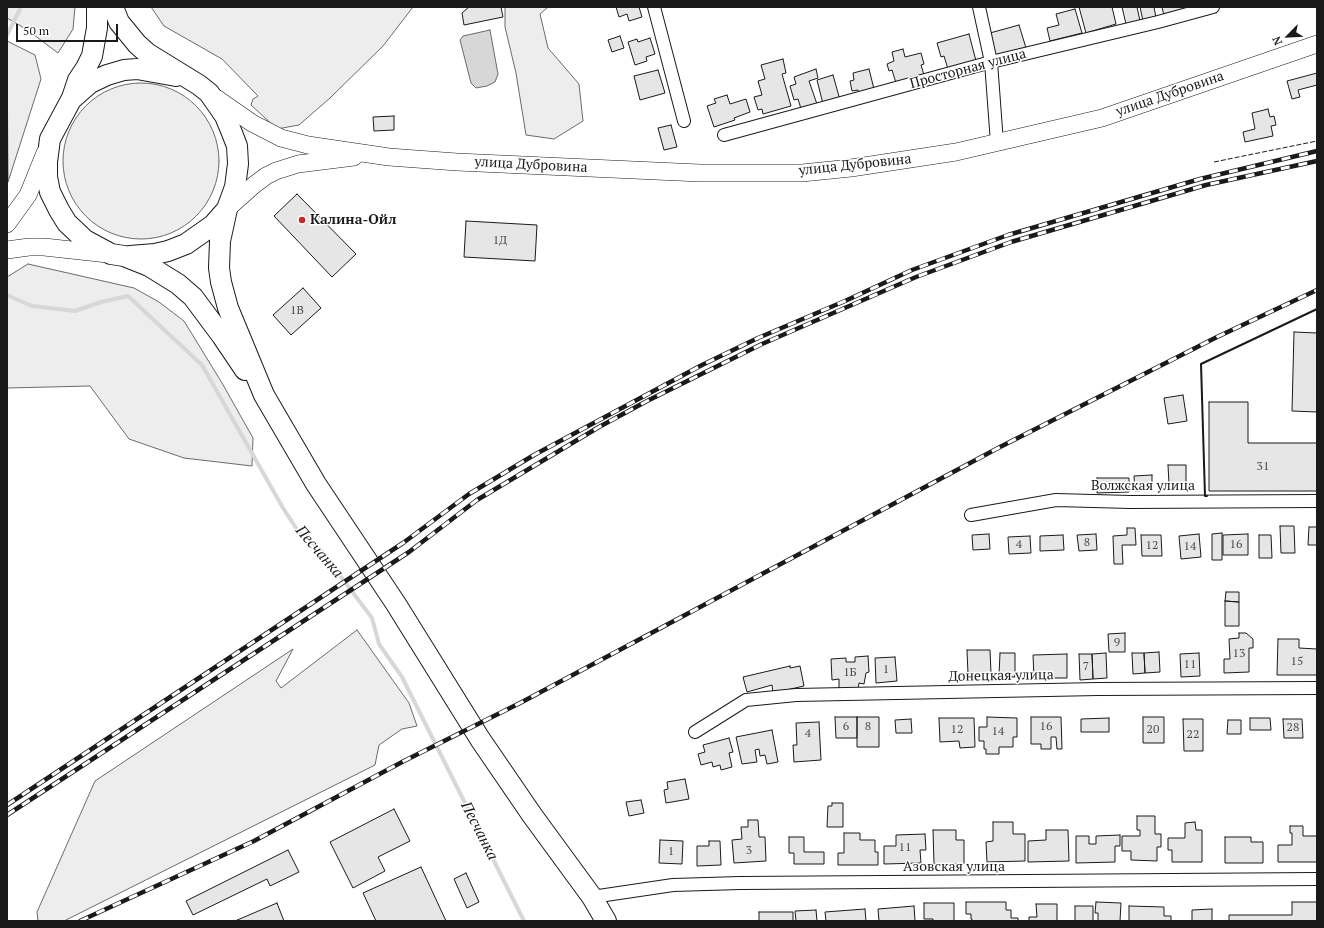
<!DOCTYPE html>
<meta charset="utf-8">
<style>
body{margin:0}
#map{position:relative;width:1324px;height:928px;overflow:hidden;background:#fff;font-family:"PT Serif",serif}
canvas{display:block}
.frame{position:absolute;inset:0;border:8px solid #1a1a1a;pointer-events:none}
.north{position:absolute;left:1268px;top:16px;width:40px;height:40px;-webkit-text-stroke:3px #fff;paint-order:stroke;rotate:246deg;font-size:11px;font-weight:700;line-height:16px;text-align:center;color:#1a1a1a}
.north::after{content:'';display:block;margin:auto;width:14px;height:18px;background:#1a1a1a;clip-path:polygon(50% 0,100% 100%,50% 72%,0 100%)}
.scale{position:absolute;left:16px;top:24px;width:102px;height:18px;box-sizing:border-box;border:2px solid #1a1a1a;border-top:0;padding-left:5px;font-size:12px;line-height:14px;white-space:nowrap;color:#1a1a1a;-webkit-text-stroke:3px #fff;paint-order:stroke}
</style>
<div id="map">
<canvas width="1324" height="928"></canvas>
<div class="frame"></div>
<div class="north">N</div>
<div class="scale">50 m</div>
</div>
<script>
const c = document.querySelector('canvas').getContext('2d');
c.lineJoin = 'round';
function fill(path, color) {
  c.fillStyle = color;
  c.fill(path, 'evenodd');
}
function shape(rows) {
  const path = new Path2D();
  for (const r of rows) {
    if (r.length === 3) {
      path.moveTo(r[0] + r[2], r[1]);
      path.arc(r[0], r[1], r[2], 0, 2 * Math.PI);
      continue;
    }
    path.moveTo(r[0], r[1]);
    for (let i = 2; i < r.length; i += 2) path.lineTo(r[i], r[i + 1]);
  }
  return path;
}
function strokePath(path, color, width, dash) {
  c.strokeStyle = color;
  c.lineWidth = width;
  c.lineCap = dash ? 'butt' : 'round';
  c.setLineDash(dash || []);
  c.stroke(path);
}
function drawText(font, color, halo, rows, align = 'center') {
  c.font = font + ' "PT Serif",serif';
  c.lineWidth = 3;
  c.setLineDash([]);
  c.textBaseline = 'middle';
  c.strokeStyle = halo;
  c.fillStyle = color;
  for (const [text, x, y, turn = 0] of rows) {
    c.save();
    c.translate(x, y);
    c.rotate((+turn || 0) * Math.PI / 180);
    c.textAlign = isNaN(turn) ? turn : align;
    if (halo) c.strokeText(text, 0, 0);
    c.fillText(text, 0, 0);
    c.restore();
  }
}
const built = shape([
 [7,7,75,7,73,29,58,53,26,29,7,18,7,7],
 [151,7,413,7,383,46,330,98,299,125,277,129,251,105,253,99,258,96,222,59,164,26,151,7],
 [505,7,548,7,540,14,548,48,579,84,583,121,554,139,526,135,516,73,505,27,505,7],
 [7,41,35,55,41,79,8,182,7,41],
 [141,161,78],
 [28,264,134,288,159,302,184,321,222,383,253,438,252,466,184,458,129,439,90,386,7,388,7,277,28,264],
 [357,630,409,703,417,726,402,729,379,745,375,765,64,921,38,921,37,912,95,781,293,649,276,681,281,688,357,630]
]);
const water = shape([
 [490,30,498,74,495,82,487,86,476,88,471,83,460,40,463,36,490,30]
]);
const stream = shape([
 [7,35,21,7],
 [7,295,32,306,75,311,101,302,128,296,202,365,283,508,298,531,320,549,372,618,379,644,402,677,524,921]
]);
const building = shape([
 [469,7,501,7,503,17,464,25,462,13,469,7],
 [616,7,639,7,642,17,629,21,627,14,619,17,616,7],
 [1079,7,1112,7,1116,24,1086,33,1079,7],
 [1122,7,1137,7,1140,21,1126,24,1122,7],
 [1140,7,1154,7,1156,18,1143,21,1140,7],
 [1162,7,1189,7,1190,10,1164,16,1162,7],
 [1075,9,1082,33,1050,41,1047,28,1059,25,1056,14,1075,9],
 [1019,25,1026,48,996,56,990,33,1019,25],
 [969,34,976,61,948,69,944,56,941,57,937,43,969,34],
 [620,36,624,48,612,52,608,40,620,36],
 [650,38,655,54,646,57,647,61,635,65,628,42,637,39,638,42,650,38],
 [903,49,905,57,921,53,924,64,921,65,924,75,896,83,892,70,889,71,887,64,894,61,892,52,903,49],
 [783,59,786,73,782,74,791,106,763,114,762,109,758,110,754,97,762,95,758,81,765,79,761,65,783,59],
 [816,69,818,78,809,81,818,107,802,112,798,99,794,100,790,86,796,84,794,77,816,69],
 [869,69,874,89,859,93,858,90,852,91,850,81,854,80,853,73,869,69],
 [658,70,665,93,640,100,634,76,658,70],
 [1317,73,1317,85,1298,90,1300,97,1292,99,1287,81,1317,73],
 [833,75,840,100,823,104,817,80,833,75],
 [727,95,730,104,746,99,750,112,734,118,735,120,714,127,707,106,716,103,714,99,727,95],
 [1268,109,1270,117,1274,116,1276,125,1271,126,1273,136,1245,142,1243,132,1255,129,1252,113,1268,109],
 [394,116,394,130,374,131,373,117,394,116],
 [671,125,677,147,664,150,658,128,671,125],
 [297,194,356,254,332,277,274,216,297,194],
 [466,221,537,225,535,261,464,257,466,221],
 [303,288,321,308,291,335,273,315,303,288],
 [1294,332,1317,333,1317,412,1292,411,1294,332],
 [1183,395,1187,421,1168,424,1164,398,1183,395],
 [1209,402,1248,402,1248,443,1317,443,1317,491,1209,491,1209,402],
 [1168,465,1186,465,1186,484,1169,484,1168,465],
 [1152,475,1152,490,1135,491,1134,476,1152,475],
 [1097,478,1129,478,1129,492,1097,493,1097,478],
 [1280,526,1294,526,1295,553,1281,553,1280,526],
 [1309,527,1317,527,1317,545,1308,545,1309,527],
 [1127,528,1135,528,1136,545,1122,545,1123,564,1114,564,1113,536,1127,535,1127,528],
 [1222,533,1222,560,1212,560,1212,534,1222,533],
 [989,534,990,549,973,550,972,535,989,534],
 [1096,534,1097,550,1079,551,1077,535,1096,534],
 [1199,534,1201,557,1181,559,1179,536,1199,534],
 [1248,534,1248,555,1223,555,1223,535,1248,534],
 [1063,535,1064,550,1040,551,1040,536,1063,535],
 [1141,535,1161,535,1162,556,1142,556,1141,535],
 [1259,535,1271,535,1272,558,1259,558,1259,535],
 [1030,536,1031,553,1009,554,1008,537,1030,536],
 [1226,592,1239,592,1239,602,1225,601,1226,592],
 [1225,601,1239,602,1239,626,1225,626,1225,601],
 [1125,633,1125,652,1109,652,1108,634,1125,633],
 [1239,633,1246,633,1253,639,1253,648,1249,648,1249,672,1224,673,1224,659,1230,659,1229,639,1239,638,1239,633],
 [1278,639,1299,639,1299,648,1317,649,1317,675,1277,675,1278,639],
 [967,650,990,650,991,673,968,674,967,650],
 [1159,652,1160,672,1145,673,1144,653,1159,652],
 [1000,653,1015,653,1015,677,999,676,1000,653],
 [1106,653,1107,678,1093,679,1092,654,1106,653],
 [1132,653,1144,653,1145,673,1133,674,1132,653],
 [1199,653,1200,676,1181,677,1180,654,1199,653],
 [1067,654,1067,678,1034,678,1033,655,1067,654],
 [1079,654,1092,654,1093,679,1080,680,1079,654],
 [868,656,869,672,866,673,864,684,859,683,858,689,839,690,839,679,832,680,831,659,846,658,846,662,855,662,855,657,868,656],
 [895,657,897,681,876,683,875,658,895,657],
 [790,666,790,668,800,666,804,686,773,693,772,685,747,692,743,677,790,666],
 [835,717,857,717,857,738,836,738,835,717],
 [857,717,879,717,879,747,857,747,857,717],
 [987,717,1017,718,1017,737,1013,737,1013,747,999,747,999,754,986,754,986,749,984,749,984,741,979,741,979,727,987,727,987,717],
 [1031,717,1061,717,1062,749,1057,749,1056,737,1051,737,1051,749,1041,749,1041,744,1031,744,1031,717],
 [1143,717,1164,717,1164,743,1143,743,1143,717],
 [939,718,974,718,975,747,960,748,959,741,940,742,939,718],
 [1109,718,1109,732,1081,732,1081,719,1109,718],
 [1250,718,1270,718,1271,730,1250,730,1250,718],
 [911,719,912,733,896,733,895,720,911,719],
 [1183,719,1203,719,1203,751,1184,751,1183,719],
 [1283,719,1302,719,1303,738,1284,738,1283,719],
 [1228,720,1241,720,1241,734,1227,734,1228,720],
 [819,722,821,760,794,762,793,745,797,745,796,723,819,722],
 [772,730,778,762,767,764,765,755,760,756,759,749,755,750,757,762,742,764,736,737,772,730],
 [729,738,733,752,729,753,732,767,721,770,720,765,713,767,712,762,701,765,698,754,705,752,703,745,729,738],
 [685,779,689,799,666,803,664,790,668,789,667,782,685,779],
 [641,800,644,813,629,816,626,802,641,800],
 [832,803,843,803,843,827,827,827,828,806,832,806,832,803],
 [394,809,410,841,378,857,385,871,353,888,330,842,394,809],
 [1137,816,1155,816,1155,834,1161,834,1161,847,1157,847,1157,861,1131,860,1131,851,1122,851,1122,836,1140,836,1140,830,1137,830,1137,816],
 [748,820,758,820,759,837,765,837,766,861,734,863,732,840,742,839,741,827,748,827,748,820],
 [993,822,1013,822,1013,834,1025,834,1025,861,987,862,986,842,993,841,993,822],
 [1195,822,1196,830,1202,830,1202,862,1172,862,1172,850,1168,850,1168,838,1185,838,1185,823,1195,822],
 [1290,826,1303,826,1303,836,1317,836,1317,862,1278,862,1278,845,1292,845,1292,833,1290,833,1290,826],
 [933,830,956,830,956,840,964,840,964,864,934,864,933,830],
 [1046,830,1068,830,1069,861,1028,862,1028,841,1046,840,1046,830],
 [844,833,860,833,860,840,875,840,875,852,878,852,878,865,838,865,838,853,844,853,844,833],
 [925,834,926,850,920,850,921,863,884,864,884,846,896,846,896,835,925,834],
 [1120,835,1120,846,1115,846,1115,862,1076,863,1076,836,1089,836,1089,844,1096,844,1096,836,1120,835],
 [789,837,804,837,804,852,824,852,824,864,794,864,794,853,789,853,789,837],
 [1225,837,1251,837,1251,842,1263,842,1263,863,1225,863,1225,837],
 [660,840,683,841,682,864,659,863,660,840],
 [709,841,720,841,721,865,697,866,697,846,709,846,709,841],
 [288,850,299,872,270,886,267,879,193,915,186,901,288,850],
 [421,867,446,921,376,921,363,893,421,867],
 [466,873,479,902,467,908,454,879,466,873],
 [966,902,1006,902,1006,910,1011,910,1011,918,1018,918,1018,921,972,921,972,919,971,919,971,914,966,914,966,902],
 [1096,902,1121,903,1120,921,1098,921,1098,913,1095,913,1096,902],
 [1292,902,1317,902,1317,921,1229,921,1229,915,1292,915,1292,902],
 [277,903,284,921,235,921,277,903],
 [924,903,954,903,954,921,933,921,933,919,924,919,924,903],
 [1036,904,1057,904,1057,921,1029,921,1029,917,1037,917,1036,904],
 [914,906,915,921,879,921,878,909,914,906],
 [1075,906,1093,906,1093,921,1075,921,1075,906],
 [1129,906,1164,907,1164,916,1171,916,1171,921,1129,921,1129,906],
 [865,909,866,921,826,921,825,912,865,909],
 [1212,909,1212,921,1192,921,1192,910,1212,909],
 [816,910,817,921,796,921,795,911,816,910],
 [759,912,793,912,793,921,759,921,759,912]
]);
const minor = shape([
 [654,7,684,121],
 [979,7,991,62,997,143],
 [724,135,991,62,1158,22,1213,7],
 [971,515,1056,500,1130,502,1317,501],
 [695,732,746,700,796,695,1098,689,1317,688],
 [592,897,673,885,740,883,1317,879]
]);
const secondary = shape([
 [216,98,252,123,281,138,308,145,389,157,457,162,700,173,802,173,851,168,956,152,1102,118,1317,44],
 [227,209,254,185,266,176,276,171,298,164,354,157],
 [7,224,28,195,45,153],
 [7,250,29,247,44,247,108,254]
]);
const trunk = shape([
 [97,7,97,28,92,56,86,68,78,80,72,98,50,139,47,162,47,177,50,192,59,210,67,223,85,240,111,254,124,256,149,266,178,284,193,297,222,336,245,370],
 [113,7,119,22,137,44,147,53,199,85,209,93,225,116,232,133,237,146,238,164,235,187,227,209,220,241,219,268,221,282,228,308,264,395,316,484,396,604,480,739,532,815,592,897,606,921],
 [73,98,90,83,107,75,124,70,137,69,176,76],
 [130,256,155,254,168,251,186,244,213,225,227,209]
]);
const rail = shape([
 [7,805,403,543,469,494,534,455,702,365,758,338,845,301,912,270,1008,235,1200,179,1317,151],
 [7,815,409,552,477,500,599,427,647,401,762,344,916,277,1011,242,1206,185,1317,161],
 [80,921,254,841,404,761,522,702,1000,447,1217,337,1317,290]
]);
const fence = shape([
 [1214,162,1317,141]
]);
const wall = shape([
 [1207,496,1205,496,1201,364,1317,309]
]);
const markers = [
 [302,220,4,"#c62828"]
];
const numberNames = [
 ["1Д",500,241],
 ["1В",297,311],
 ["31",1263,467],
 ["8",1087,543],
 ["4",1019,545],
 ["16",1236,545],
 ["12",1152,546],
 ["14",1190,547],
 ["9",1117,643],
 ["13",1239,654],
 ["15",1297,662],
 ["11",1190,665],
 ["7",1086,667],
 ["1",886,670],
 ["1Б",850,673],
 ["6",846,727],
 ["8",868,727],
 ["16",1046,727],
 ["28",1293,728],
 ["12",957,730],
 ["20",1153,730],
 ["14",998,732],
 ["4",808,734],
 ["22",1193,735],
 ["11",905,848],
 ["3",749,851],
 ["1",671,852]
];
const streetNames = [
 ["Просторная улица",968,69,-15],
 ["улица Дубровина",1170,94,-19],
 ["улица Дубровина",531,165,3],
 ["улица Дубровина",855,165,-6],
 ["Волжская улица",1143,486],
 ["Донецкая улица",1001,676,-1],
 ["Азовская улица",954,867]
];
const poiNames = [
 ["Калина-Ойл",310,220]
];
const waterNames = [
 ["Песчанка",319,552,49],
 ["Песчанка",479,831,63]
];
fill(built, '#ededed');
strokePath(built, '#6a6a6a', 1);
fill(water, '#d7d7d7');
strokePath(water, '#6a6a6a', 1);
strokePath(stream, '#d7d7d7', 4);
fill(building, '#e6e6e6');
strokePath(building, '#1a1a1a', 1);
strokePath(minor, '#1a1a1a', 14);
strokePath(secondary, '#1a1a1a', 18);
strokePath(trunk, '#1a1a1a', 22);
strokePath(minor, '#fff', 12);
strokePath(secondary, '#fff', 17);
strokePath(trunk, '#fff', 20);
strokePath(rail, '#1a1a1a', 4.5);
strokePath(rail, '#fff', 3, [9]);
strokePath(fence, '#1a1a1a', 1, [5, 2]);
strokePath(wall, '#1a1a1a', 2);
for (const [x, y, r, color] of markers) {
  const dot = new Path2D();
  dot.arc(x, y, r, 0, 2 * Math.PI);
  c.fillStyle = color;
  c.fill(dot);
  strokePath(dot, '#fff', 1.5);
}
drawText('12px', '#4d4d4d', null, numberNames);
drawText('14px', '#1a1a1a', '#fff', streetNames);
drawText('bold 14px', '#1a1a1a', '#fff', poiNames, 'left');
drawText('italic 15px', '#1a1a1a', '#fff', waterNames);
</script>
